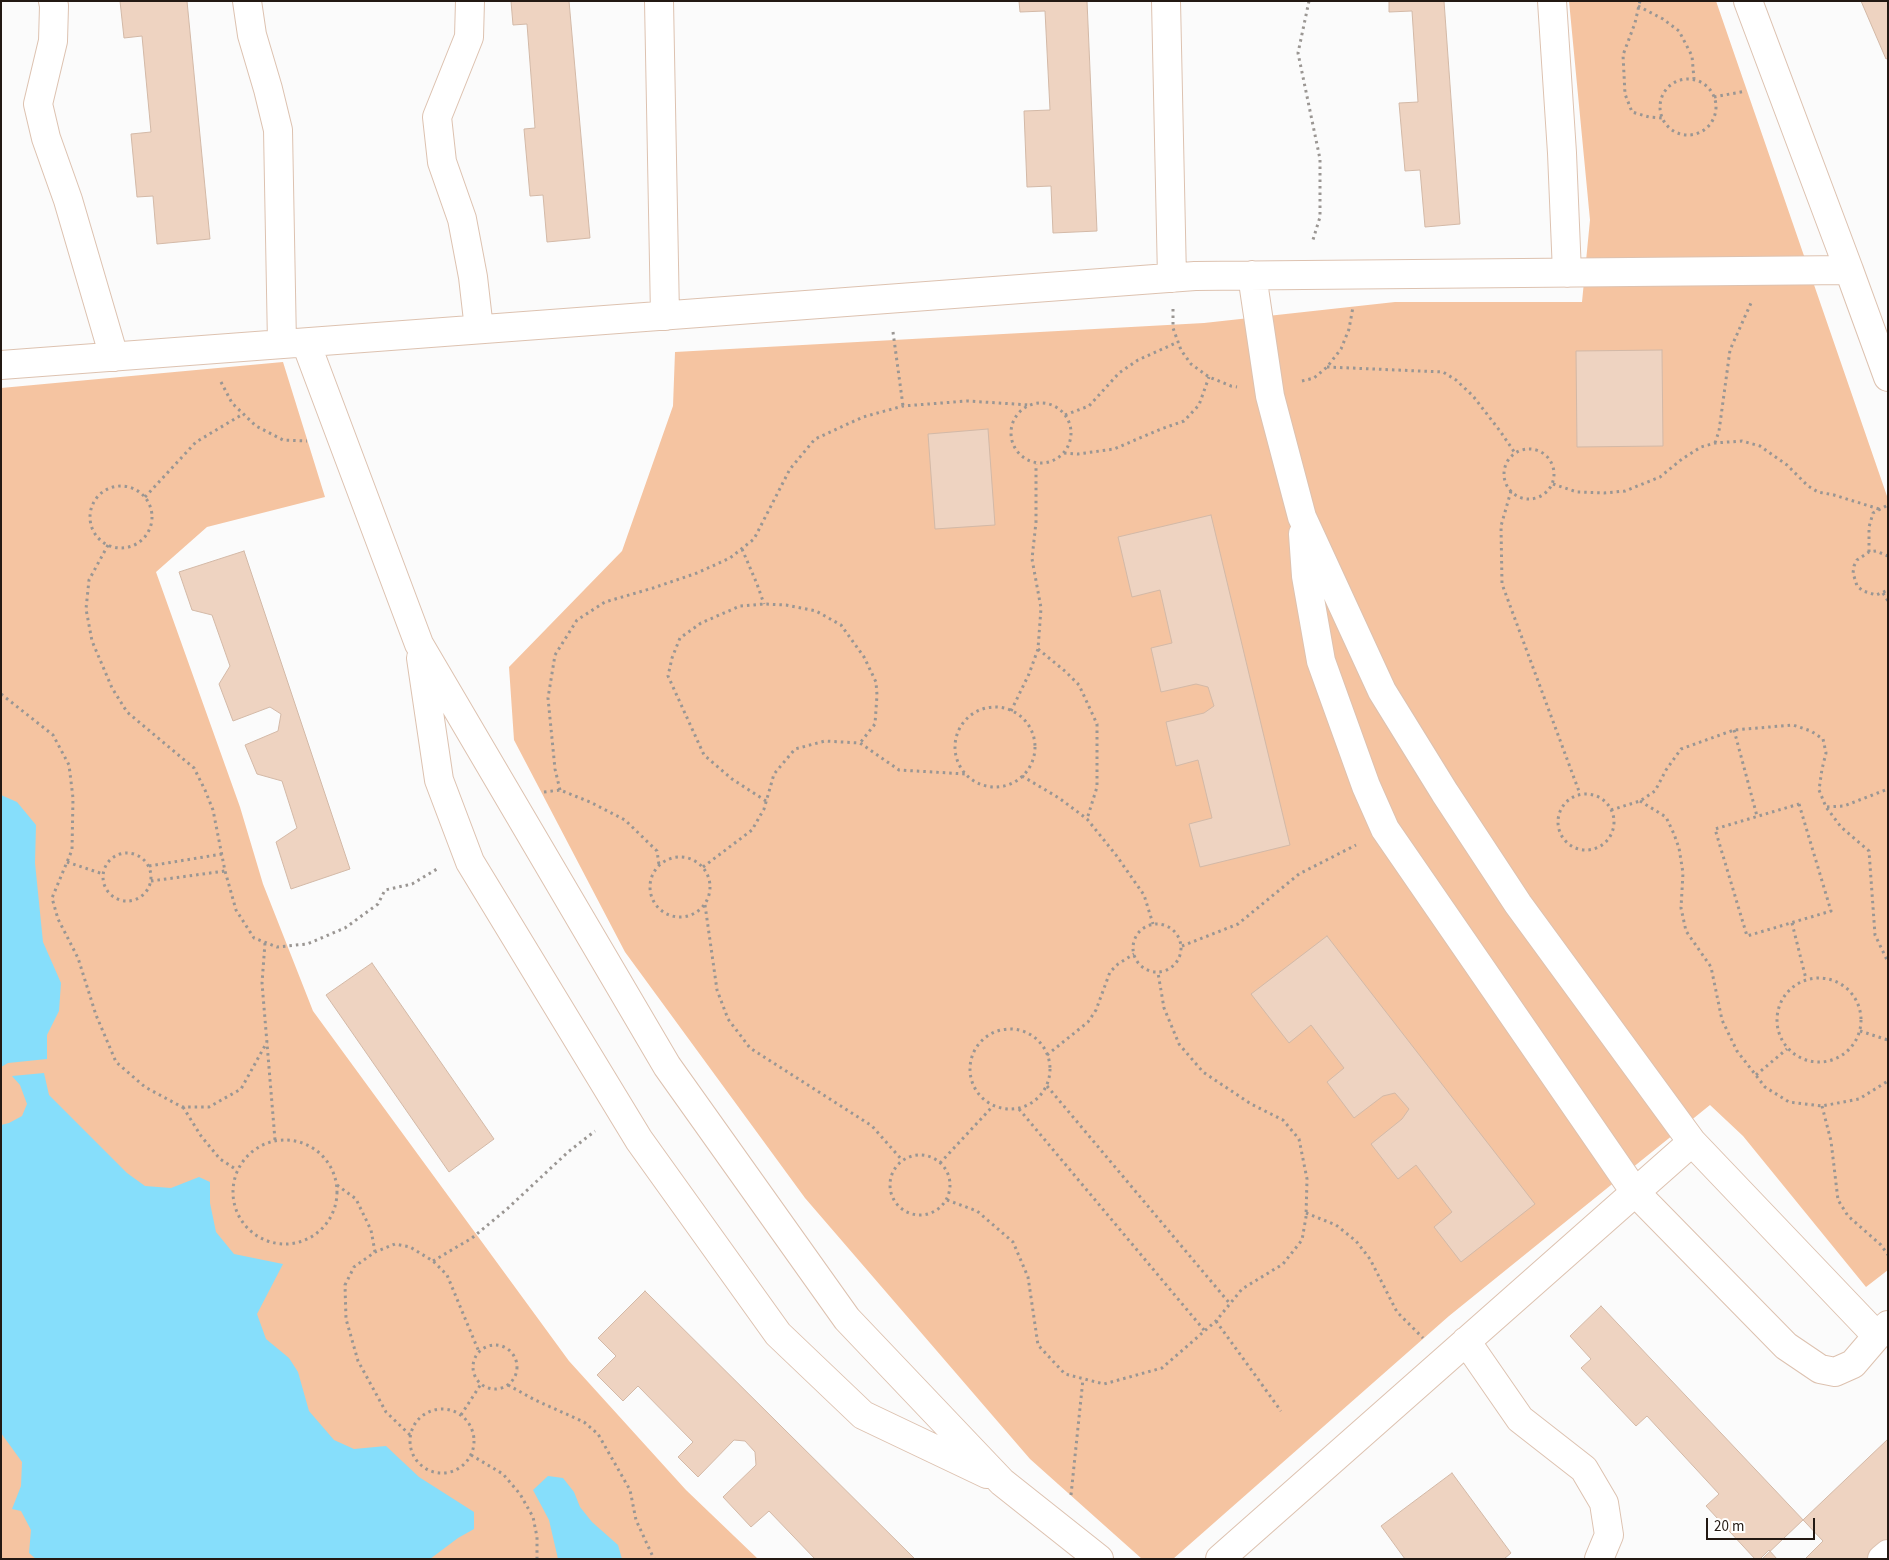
<!DOCTYPE html>
<style>
body{margin:0}
#map{position:relative;width:1889px;height:1560px;overflow:hidden;background:#fbfbfb;font-family:"Source Sans 3",sans-serif}
canvas{display:block}
.frame{position:absolute;inset:0;border:2px solid #231913;pointer-events:none}
.scale{position:absolute;left:1706px;top:1518px;width:109px;height:22px;box-sizing:border-box;border:2px solid #231913;border-top:0;padding-left:6px;font-size:15px;line-height:18px;white-space:nowrap;color:#231913;-webkit-text-stroke:4px #fff;paint-order:stroke}
</style>
<div id="map">
<canvas width="1889" height="1560"></canvas>
<div class="frame"></div>
<div class="scale">20 m</div>
</div>
<script>
const c = document.querySelector('canvas').getContext('2d');
c.lineJoin = 'round';
function fill(path, color) {
  c.fillStyle = color;
  c.fill(path, 'evenodd');
}
function shape(rows) {
  const path = new Path2D();
  for (const r of rows) {
    if (r.length === 3) {
      path.moveTo(r[0] + r[2], r[1]);
      path.arc(r[0], r[1], r[2], 0, 2 * Math.PI);
      continue;
    }
    path.moveTo(r[0], r[1]);
    for (let i = 2; i < r.length; i += 2) path.lineTo(r[i], r[i + 1]);
  }
  return path;
}
function strokePath(path, color, width, dash) {
  c.strokeStyle = color;
  c.lineWidth = width;
  c.lineCap = dash ? 'butt' : 'round';
  c.setLineDash(dash || []);
  c.stroke(path);
}
const green = shape([
 [1569,1,1716,1,1888,499,1888,1270,1866,1287,1743,1136,1710,1105,1449,1316,1173,1559,1142,1559,1030,1459,805,1198,625,952,514,740,509,667,622,551,673,406,675,352,1204,323,1395,302,1582,302,1590,220],
 [283,362,325,497,207,527,156,572,240,807,263,884,313,1011,569,1361,686,1490,758,1559,1,1559,1,388]
]);
const water = shape([
 [1,795,17,802,36,825,35,863,43,942,61,983,59,1011,47,1035,47,1059,8,1063,1,1067],
 [44,1073,49,1095,127,1173,145,1186,171,1188,199,1177,210,1182,210,1203,216,1232,234,1254,283,1264,257,1314,266,1339,289,1358,298,1372,309,1411,334,1440,354,1449,386,1446,419,1477,474,1512,474,1529,458,1538,430,1559,36,1559,29,1553,31,1530,21,1511,12,1509,21,1486,22,1462,1,1433,1,1125,9,1123,22,1116,27,1104,20,1085,12,1076],
 [548,1476,563,1478,574,1492,580,1507,592,1522,618,1545,622,1559,558,1559,549,1520,533,1490]
]);
const building = shape([
 [120,1,187,1,210,239,157,244,153,196,137,197,131,134,151,132,142,36,124,38,120,1],
 [511,1,569,1,590,238,547,242,543,195,530,196,524,129,535,128,527,24,513,25,511,1],
 [1019,1,1087,1,1097,231,1053,233,1051,186,1027,187,1024,111,1050,110,1045,11,1020,12,1019,1],
 [1389,1,1444,1,1460,224,1425,227,1420,170,1405,171,1399,103,1418,102,1412,11,1389,12,1389,1],
 [1861,1,1888,1,1888,58,1886,59,1861,1],
 [1662,350,1663,446,1577,447,1576,351,1662,350],
 [988,429,995,525,935,529,928,434,988,429],
 [1211,515,1290,845,1200,867,1189,824,1212,818,1198,760,1176,766,1166,722,1204,713,1214,706,1208,687,1196,684,1161,692,1151,648,1172,643,1160,590,1132,597,1118,537,1211,515],
 [244,551,350,869,291,889,276,842,297,828,282,781,257,774,245,745,278,731,281,714,270,707,233,721,219,684,230,666,212,615,192,610,179,572,244,551],
 [1327,936,1535,1204,1461,1262,1434,1227,1452,1212,1416,1165,1398,1179,1371,1144,1402,1119,1409,1109,1395,1093,1383,1096,1354,1118,1327,1082,1344,1068,1311,1025,1289,1043,1251,994,1327,936],
 [372,963,494,1139,449,1172,326,995,372,963],
 [645,1291,915,1559,815,1559,769,1511,751,1527,723,1497,756,1465,755,1452,745,1441,734,1440,698,1477,678,1457,693,1442,638,1386,623,1401,597,1375,616,1356,598,1338,645,1291],
 [1601,1306,1823,1541,1805,1559,1777,1559,1769,1550,1760,1559,1755,1559,1706,1506,1719,1494,1647,1416,1636,1426,1581,1368,1591,1359,1570,1336,1601,1306],
 [1888,1439,1888,1540,1868,1559,1762,1559,1888,1439],
 [1452,1473,1511,1553,1504,1559,1405,1559,1381,1526,1452,1473]
]);
const path = shape([
 [1309,1,1298,53,1320,159,1320,217,1312,243],
 [1640,1,1635,23,1623,55,1625,94,1632,112,1649,117,1663,118],
 [1638,6,1663,19,1679,31,1692,56,1694,79],
 [1688,107,28],
 [1714,97,1746,91],
 [1173,309,1173,328,1181,350,1191,364,1209,377,1231,386,1237,387],
 [893,332,903,406],
 [1327,367,1443,372,1456,380,1473,396,1500,431,1515,453],
 [1302,381,1314,378,1327,367,1341,349,1349,329,1353,307],
 [221,382,232,403,256,426,283,440,307,441],
 [1041,433,30],
 [1065,415,1089,406,1119,373,1138,360,1178,342],
 [1715,443,1719,431,1730,350,1751,303],
 [1529,474,25],
 [1064,453,1078,454,1114,449,1161,429,1184,421,1199,405,1209,377],
 [1553,484,1577,492,1604,493,1625,491,1660,477,1682,459,1701,447,1715,443,1742,441,1760,446,1787,465,1808,486,1818,492,1834,495,1879,509],
 [121,517,31],
 [1511,491,1501,526,1502,584,1580,794],
 [145,497,196,442,243,414],
 [108,545,89,580,86,609,92,641,112,688,127,712,194,768,205,790,213,810,225,871,236,910,254,938,277,947,307,944,345,928,378,904,385,890,412,884,437,869],
 [742,549,757,584,764,604],
 [1869,552,1869,527,1873,513,1888,505],
 [1888,556,1876,551,1869,552,1857,560,1854,566,1853,573,1857,586,1863,591,1876,595,1888,590],
 [1883,593,1888,601],
 [1038,649,1066,672,1079,685,1097,724,1097,787,1087,819],
 [1,694,53,735,69,765,73,798,72,850,52,898,58,919,78,958,96,1015,116,1062,145,1087,182,1107,209,1107,241,1089,267,1042],
 [995,747,40],
 [1011,711,1029,674,1038,649,1041,608,1032,559,1036,522,1036,464],
 [1734,730,1757,816],
 [1022,776,1059,798,1087,819,1116,855,1144,895,1153,924],
 [560,790,555,769,548,698,555,655,577,620,605,602,653,588,697,573,730,558,754,539,790,469,815,439,863,417,903,406,967,401,1030,405],
 [544,792,560,790,590,802,625,820,657,851,659,865],
 [1586,822,28],
 [766,801,732,779,704,755,668,676,672,658,680,638,701,623,740,606,764,604,786,605,816,611,841,625,864,657,876,682,877,695,875,724,860,743],
 [1640,801,1666,817,1674,834,1679,848,1683,873,1681,908,1686,931,1711,967,1722,1020,1737,1051,1765,1087,1789,1102,1822,1106,1859,1099,1888,1081],
 [1799,804,1831,911,1747,936,1715,829,1799,804],
 [1827,807,1844,806,1888,789],
 [1611,810,1640,801,1655,791,1666,770,1681,749,1734,730,1793,725,1811,731,1823,739,1826,753,1822,769,1819,790,1826,807,1841,827,1869,851,1875,935,1888,962],
 [127,877,24],
 [680,887,30],
 [67,862,103,874],
 [149,866,222,854],
 [703,867,752,830,764,809,774,774,795,749,825,741,860,743,899,770,966,774],
 [151,881,225,871],
 [705,905,717,990,728,1019,750,1048,872,1126,902,1160],
 [1792,923,1806,979],
 [1157,948,24],
 [265,943,262,983,275,1140],
 [1182,946,1238,924,1299,874,1356,845],
 [1819,1020,42],
 [1010,1069,40],
 [1860,1031,1888,1040],
 [1047,1055,1088,1022,1096,1010,1110,972,1118,964,1134,954],
 [1756,1075,1787,1049],
 [1047,1086,1231,1305],
 [1822,1106,1831,1141,1838,1200,1848,1216,1881,1245,1888,1255],
 [183,1107,201,1136,220,1159,237,1170],
 [1019,1109,1204,1330],
 [285,1192,52],
 [920,1185,30],
 [940,1163,993,1106],
 [337,1185,356,1199,371,1230,375,1252],
 [947,1200,977,1211,1013,1242,1028,1277,1038,1345,1065,1374,1104,1384,1162,1368,1216,1321,1242,1289,1283,1264,1302,1240,1306,1217,1307,1179,1299,1139,1283,1120,1251,1104,1203,1072,1179,1044,1164,1008,1158,973],
 [1306,1213,1336,1225,1356,1241,1370,1259,1397,1312,1423,1338],
 [433,1261,472,1238,507,1209,568,1152,595,1131],
 [1216,1321,1281,1411],
 [495,1367,22],
 [508,1385,535,1400,584,1422,598,1434,630,1490,636,1520,654,1559],
 [442,1441,32],
 [461,1415,481,1384],
 [410,1435,386,1412,358,1361,346,1319,345,1285,354,1267,375,1252,395,1244,410,1247,433,1261,447,1275,479,1352],
 [471,1455,503,1474,520,1494,533,1517,537,1537,537,1559],
 [1071,1495,1083,1379]
]);
const minor = shape([
 [53,1,54,6,53,41,38,104,46,138,68,200,114,357],
 [247,1,252,35,268,89,278,130,282,344],
 [470,1,469,37,437,117,442,162,462,219,473,277,479,329],
 [659,1,665,316],
 [1166,1,1172,278],
 [1552,1,1562,153,1567,273],
 [1748,1,1849,270],
 [1252,275,1270,396,1302,517,1382,691,1445,793,1518,904,1692,1142,1877,1336,1888,1325],
 [306,343,419,644,667,1066,847,1319,1002,1482,1099,1559],
 [1,365,1195,276,1849,270,1888,377],
 [1303,534,1306,576,1321,661,1366,786,1385,829,1635,1192,1786,1346,1820,1369,1835,1372,1853,1364,1877,1336],
 [421,658,439,780,470,862,639,1140,778,1334,863,1415,987,1474],
 [1466,1341,1520,1419,1584,1469,1604,1503,1609,1535,1599,1559],
 [1220,1559,1692,1142],
 [1882,1559,1888,1554]
]);
fill(green, '#f5c4a1');
fill(water, '#86defb');
fill(building, '#eed3c1');
strokePath(building, '#d3b9a7', 1);
strokePath(minor, '#ddc2b0', 30);
strokePath(path, '#9a9693', 3, [2.5, 4]);
strokePath(minor, '#fff', 28);
</script>
